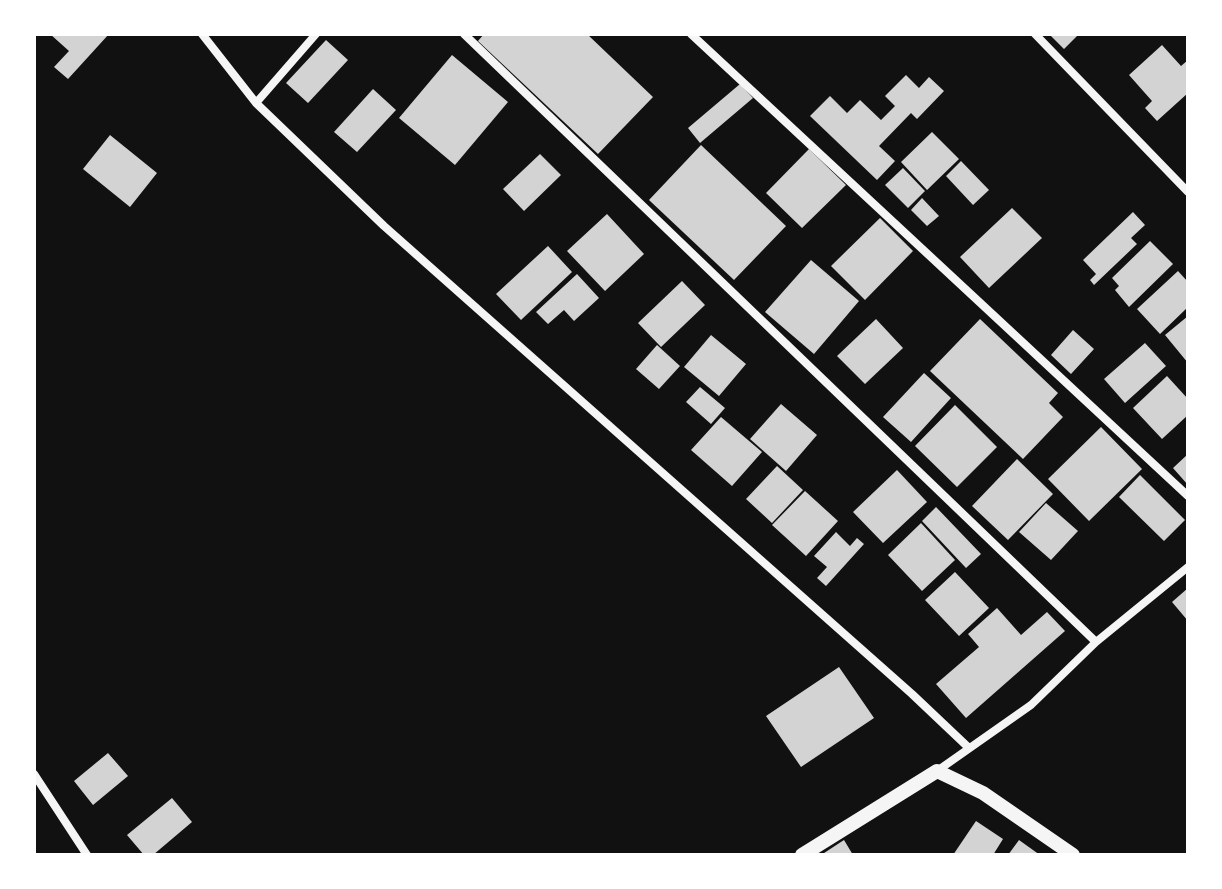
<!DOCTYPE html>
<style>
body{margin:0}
#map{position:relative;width:1222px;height:889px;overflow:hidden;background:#111;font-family:Barlow,sans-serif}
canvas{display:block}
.frame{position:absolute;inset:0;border:36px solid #fff;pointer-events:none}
</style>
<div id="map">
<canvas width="1222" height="889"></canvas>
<div class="frame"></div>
</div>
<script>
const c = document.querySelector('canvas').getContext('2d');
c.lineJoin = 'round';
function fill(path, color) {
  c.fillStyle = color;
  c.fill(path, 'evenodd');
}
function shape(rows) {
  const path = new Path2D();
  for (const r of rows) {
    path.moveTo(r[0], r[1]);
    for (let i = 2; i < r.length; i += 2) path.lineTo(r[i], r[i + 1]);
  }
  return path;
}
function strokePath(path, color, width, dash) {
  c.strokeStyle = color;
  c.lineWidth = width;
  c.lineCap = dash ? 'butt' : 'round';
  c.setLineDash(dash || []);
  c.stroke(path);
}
const building = shape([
 [50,34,109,34,68,79,54,67,69,51],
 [484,34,587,34,653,97,598,154,478,41],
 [1049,34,1079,34,1064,49],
 [326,40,348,60,308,103,286,83],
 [1162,45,1181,66,1188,60,1188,93,1157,121,1145,108,1152,101,1129,75],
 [452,55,508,102,455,165,399,118],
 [906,75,919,88,929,77,944,91,917,119,911,113,879,146,895,161,877,180,810,116,830,96,847,113,860,100,881,120,895,106,885,96],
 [740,84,753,98,700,143,688,128],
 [373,89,396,110,357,152,334,132],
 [932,132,959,159,927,190,901,162],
 [110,135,157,173,130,207,83,169],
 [701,145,786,226,734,280,649,200],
 [809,149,846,185,802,228,766,193],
 [540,154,561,175,524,211,503,189],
 [961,161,989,190,973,205,946,176],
 [903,168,925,191,908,208,885,185],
 [922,198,939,216,927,226,911,210],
 [1012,208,1042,238,989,288,960,257],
 [1133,212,1145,225,1131,238,1137,244,1094,285,1090,280,1096,274,1083,260],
 [607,214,644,254,605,291,567,251],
 [880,218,913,251,865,300,831,266],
 [1150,241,1173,264,1129,307,1115,290,1119,286,1112,278],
 [548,246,572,272,521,320,496,294],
 [811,260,859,301,814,354,765,312],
 [1178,271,1188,282,1188,307,1160,334,1137,309],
 [577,274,599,298,574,321,564,310,548,324,536,312],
 [682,281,705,305,661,347,638,323],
 [1188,316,1188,363,1165,335],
 [876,319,903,348,865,384,837,356],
 [980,319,1058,393,1049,403,1063,417,1023,459,930,371],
 [1073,330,1094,349,1071,374,1051,355],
 [711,335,746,364,719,396,684,367],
 [1145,343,1166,366,1125,403,1104,379],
 [657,345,680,366,659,389,636,369],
 [924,373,951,398,911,442,883,417],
 [1167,376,1188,399,1188,415,1162,439,1133,408],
 [700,387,725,408,711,424,686,402],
 [781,404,817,435,786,471,750,439],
 [955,405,997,447,957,487,915,446],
 [721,417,762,452,732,486,691,450],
 [1101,427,1142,469,1089,521,1048,479],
 [1188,454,1188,485,1173,468],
 [1017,459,1053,494,1008,540,972,506],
 [777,466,803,490,772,523,746,499],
 [897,470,927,502,883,543,853,512],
 [1140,475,1185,520,1164,541,1119,497],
 [805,491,838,521,806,556,772,525],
 [1046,503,1078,531,1051,560,1019,532],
 [936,507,981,554,966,568,922,521],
 [921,523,955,560,922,591,888,555],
 [836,532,850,546,857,538,864,544,826,586,817,578,827,567,814,556],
 [955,572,989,608,959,636,925,600],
 [1188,588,1188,621,1172,602],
 [997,608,1021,635,1047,612,1065,631,966,718,936,684,979,647,968,634],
 [839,667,874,718,801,767,766,716],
 [108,753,128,776,93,805,74,781],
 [172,798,192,822,153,855,144,855,127,835],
 [976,821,1003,839,993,855,953,855],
 [844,840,853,855,821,855],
 [1019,840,1040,855,1008,855]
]);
const minor = shape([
 [202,34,256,103,384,226,912,694,969,748],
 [464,34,1096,642],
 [691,34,1188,496],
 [1035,34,1188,192],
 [256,103,316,34],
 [937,771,1031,705,1096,642,1188,567],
 [34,774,87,855]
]);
const tertiary = shape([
 [802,855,937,771,983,793,1073,855]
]);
fill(building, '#d3d3d3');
strokePath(minor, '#f5f5f5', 8);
strokePath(tertiary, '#f5f5f5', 14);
</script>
